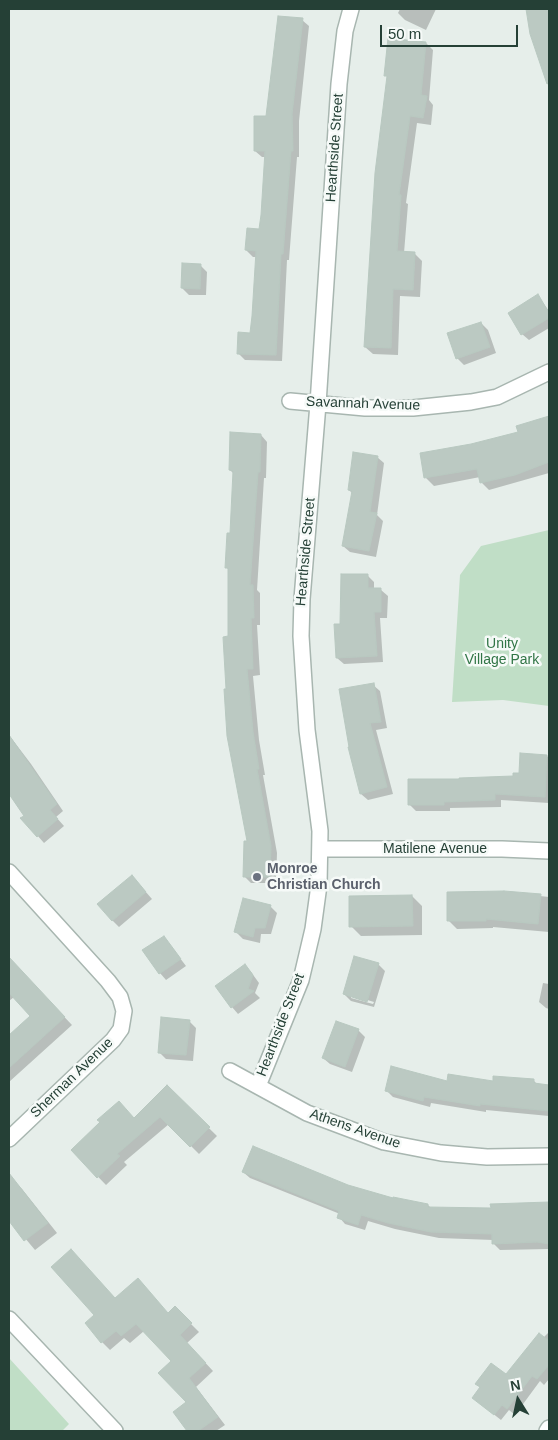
<!DOCTYPE html>
<style>
body{margin:0}
#map{position:relative;width:558px;height:1440px;overflow:hidden;background:#e6eeea;font-family:Helvetica,sans-serif}
canvas{display:block}
.frame{position:absolute;inset:0;border:10px solid #254036;pointer-events:none}
.north{position:absolute;left:493px;top:1375px;width:50px;height:50px;-webkit-text-stroke:4px #f6faf8;paint-order:stroke;rotate:350deg;font-size:14px;font-weight:700;line-height:20px;text-align:center;color:#254036}
.north::after{content:'';display:block;margin:auto;width:18px;height:22px;background:#254036;clip-path:polygon(50% 0,100% 100%,50% 72%,0 100%)}
.scale{position:absolute;left:380px;top:25px;width:138px;height:22px;box-sizing:border-box;border:2px solid #254036;border-top:0;padding-left:6px;font-size:15px;line-height:18px;white-space:nowrap;color:#254036;-webkit-text-stroke:4px #f6faf8;paint-order:stroke}
</style>
<div id="map">
<canvas width="558" height="1440"></canvas>
<div class="frame"></div>
<div class="north">N</div>
<div class="scale">50 m</div>
</div>
<script>
const c = document.querySelector('canvas').getContext('2d');
c.lineJoin = 'round';
function fill(path, color) {
  c.fillStyle = color;
  c.fill(path, 'evenodd');
}
function shape(rows) {
  const path = new Path2D();
  for (const r of rows) {
    path.moveTo(r[0], r[1]);
    for (let i = 2; i < r.length; i += 2) path.lineTo(r[i], r[i + 1]);
  }
  return path;
}
function strokePath(path, color, width, dash) {
  c.strokeStyle = color;
  c.lineWidth = width;
  c.lineCap = dash ? 'butt' : 'round';
  c.setLineDash(dash || []);
  c.stroke(path);
}
function drawText(font, color, halo, rows, align = 'center') {
  c.font = font + ' Helvetica,sans-serif';
  c.lineWidth = 5;
  c.setLineDash([]);
  c.textBaseline = 'middle';
  c.strokeStyle = halo;
  c.fillStyle = color;
  for (const [text, x, y, turn = 0] of rows) {
    c.save();
    c.translate(x, y);
    c.rotate((+turn || 0) * Math.PI / 180);
    c.textAlign = isNaN(turn) ? turn : align;
    if (halo) c.strokeText(text, 0, 0);
    c.fillText(text, 0, 0);
    c.restore();
  }
}
const green = shape([
 [549,530,549,706,503,700,452,702,460,575,481,546],
 [9,1358,69,1424,62,1431,9,1431]
]);
const shadow = shape([
 [400,9,436,9,426,30,405,20,398,13],
 [527,9,549,9,549,78,544,73,531,33],
 [302,20,309,26,299,121,299,157,297,157,289,260,287,260,282,361,245,360,238,353,251,334,257,257,253,257,246,250,261,231,266,157,262,157,255,151],
 [426,43,433,50,429,100,433,105,431,125,417,123,406,203,408,204,404,253,414,253,422,261,420,297,400,296,398,355,373,354,365,347,388,78,386,75],
 [200,265,207,272,206,295,189,295,182,288],
 [538,296,549,311,549,328,529,340,522,334],
 [481,323,488,330,496,353,464,365,457,358],
 [549,417,549,473,489,490,481,482,480,477,434,486,426,478,471,445,520,433,518,427],
 [261,435,267,442,266,478,264,478,257,590,260,593,260,625,257,625,260,675,253,676,259,740,265,775,263,775,277,853,276,883,251,883,244,876,248,843,227,690,229,638,229,570,226,567,231,534,234,474,230,470],
 [377,457,384,463,377,515,383,521,376,557,350,552,343,546,353,494,349,490],
 [368,576,374,582,374,589,381,590,388,596,387,618,380,618,383,662,344,664,337,658,341,625],
 [373,685,380,691,387,728,376,730,393,794,368,800,361,794],
 [9,735,31,764,63,811,56,817,64,826,44,843,22,818,25,816,9,792],
 [547,756,549,758,549,803,501,800,501,807,450,808,450,811,416,811,409,804,514,777],
 [138,883,152,899,119,927,112,920],
 [504,892,549,897,549,932,493,927,493,928,457,929,449,921],
 [412,896,422,906,422,935,361,936,351,926],
 [270,906,277,913,271,934,261,934,260,943,243,939,236,932],
 [164,937,186,966,166,980,160,973],
 [9,959,72,1025,9,1082,9,1037,32,1016,14,997,9,1001],
 [378,964,385,971,374,1007,351,1001,344,994],
 [351,995,374,1002,373,1004,351,998],
 [251,972,259,983,255,993,260,998,238,1014,232,1007],
 [543,983,549,984,549,1009,546,1008,539,1002],
 [189,1021,196,1028,193,1061,166,1059,159,1052],
 [358,1030,365,1037,352,1072,330,1064,323,1058],
 [534,1081,538,1085,549,1087,549,1116,486,1110,486,1112,431,1103,430,1107,393,1097,386,1090,448,1082],
 [167,1087,217,1136,199,1154,169,1124,124,1162,127,1165,106,1185,72,1150,134,1119],
 [243,1172,347,1186,394,1200,428,1205,431,1208,492,1210,529,1204,549,1207,549,1249,500,1250,494,1244,493,1240,439,1238,395,1229,368,1221,365,1230,345,1224,339,1217,340,1214,250,1178],
 [12,1179,22,1189,57,1233,35,1250,9,1219,9,1182],
 [116,1299,169,1314,175,1308,199,1332,187,1343,213,1371,196,1387,225,1425,216,1431,188,1431,174,1412,188,1402,173,1361,144,1331,130,1343,124,1338,110,1350,102,1342],
 [549,1332,549,1379,544,1385,540,1381,515,1415,509,1410,501,1420,473,1398,481,1388,477,1384,506,1375]
]);
const building = shape([
 [526,9,549,9,549,83,547,84,530,34,526,9],
 [278,16,303,18,292,114,293,151,291,151,283,254,281,254,276,355,237,354,238,332,250,333,252,316,256,251,245,250,247,228,259,229,261,215,265,151,254,151,254,116,266,116,278,16],
 [388,38,426,42,421,95,427,96,423,118,410,116,399,195,401,195,397,251,415,252,413,290,393,289,391,348,364,347,375,173,387,76,384,76,388,38],
 [182,263,201,264,200,289,181,288,182,263],
 [538,294,549,313,549,318,521,335,508,313,538,294],
 [481,322,490,347,456,359,447,333,481,322],
 [549,416,549,462,515,475,480,483,477,469,424,478,420,453,471,444,518,432,516,426,549,416],
 [230,432,261,434,260,472,258,472,250,585,253,585,254,618,251,618,253,669,247,669,253,732,259,769,257,769,271,846,270,877,243,877,244,841,247,841,227,736,224,689,226,689,223,637,228,636,228,568,225,568,227,533,230,533,233,471,229,470,230,432],
 [353,452,378,456,370,512,377,513,369,551,342,546,352,491,348,490,353,452],
 [341,574,368,574,368,588,381,588,381,612,374,612,377,656,336,658,334,624,340,624,341,574],
 [374,683,381,722,370,723,387,787,360,794,348,747,349,747,339,689,374,683],
 [9,735,57,804,50,810,58,819,37,837,20,818,24,816,9,794,9,735],
 [520,753,547,755,545,797,495,794,495,800,444,802,444,805,408,805,408,779,459,779,459,778,513,776,513,773,519,773,520,753],
 [132,875,146,892,112,921,97,904,132,875],
 [504,891,541,894,538,924,486,919,486,921,447,921,447,892,504,891],
 [412,895,413,926,349,927,349,896,412,895],
 [243,898,271,905,265,928,255,928,253,937,234,932,243,898],
 [164,936,181,959,159,974,142,950,164,936],
 [354,956,379,963,367,1002,343,994,354,956],
 [9,957,65,1017,9,1068,9,1035,30,1016,9,993,9,957],
 [245,964,253,975,248,989,254,991,231,1008,215,986,245,964],
 [161,1017,190,1020,186,1055,158,1053,161,1017],
 [336,1021,359,1029,345,1067,322,1058,336,1021],
 [391,1066,447,1081,448,1074,493,1081,493,1076,534,1079,534,1083,549,1085,549,1111,480,1104,480,1106,424,1097,423,1101,385,1091,391,1066],
 [167,1085,210,1127,190,1147,160,1117,117,1154,120,1156,97,1178,71,1150,100,1122,97,1120,119,1101,134,1118,167,1085],
 [253,1146,348,1185,393,1198,393,1197,428,1204,428,1207,491,1208,490,1204,549,1202,549,1244,537,1242,492,1244,492,1234,431,1232,388,1223,361,1215,358,1225,337,1218,339,1211,242,1172,253,1146],
 [9,1173,48,1223,24,1241,9,1221,9,1173],
 [71,1249,115,1298,138,1278,168,1313,175,1306,192,1323,180,1335,206,1363,189,1378,218,1417,198,1431,187,1431,173,1412,186,1402,158,1373,171,1361,136,1324,121,1336,116,1331,101,1343,85,1323,94,1315,51,1267,71,1249],
 [539,1333,549,1341,549,1365,537,1379,532,1376,507,1409,502,1405,494,1415,472,1398,480,1387,475,1384,491,1363,506,1374,539,1333]
]);
const minor = shape([
 [290,401,365,408,413,408,471,402,497,397,549,372],
 [320,849,502,849,549,851],
 [9,872,108,981,120,997,124,1011,121,1029,113,1040,9,1139],
 [230,1071,307,1113,384,1142,441,1153,487,1157,549,1156],
 [258,1086,301,980,313,929,319,885,320,831,307,730,301,636,302,599,318,404,339,84,345,31,351,9],
 [547,1431,549,1428]
]);
const tertiary = shape([
 [9,1319,115,1431]
]);
const markers = [
 [257,877,5,"#6b7280"]
];
const streetNames = [
 ["Hearthside Street",335,148,-86],
 ["Savannah Avenue",363,404,2],
 ["Hearthside Street",306,552,-85],
 ["Matilene Avenue",435,849],
 ["Hearthside Street",281,1025,-69],
 ["Sherman Avenue",72,1078,-44],
 ["Athens Avenue",355,1129,19]
];
const parkNames = [
 ["Unity",502,644],
 ["Village Park",502,660]
];
const worshipNames = [
 ["Monroe",267,869],
 ["Christian Church",267,885]
];
fill(green, '#c0dec6');
fill(shadow, '#0003');
fill(building, '#bbc9c2');
strokePath(building, '#b8c8c0', 1);
strokePath(minor, '#a8b6b0', 18);
strokePath(tertiary, '#a8b6b0', 18);
strokePath(minor, '#fff', 15);
strokePath(tertiary, '#fff', 15);
for (const [x, y, r, color] of markers) {
  const dot = new Path2D();
  dot.arc(x, y, r, 0, 2 * Math.PI);
  c.fillStyle = color;
  c.fill(dot);
  strokePath(dot, '#f6faf8', 2);
}
drawText('14px', '#254036', '#f6faf8', streetNames);
drawText('14px', '#317546', '#f6faf8', parkNames);
drawText('bold 14px', '#5b616d', '#f6faf8', worshipNames, 'left');
</script>
